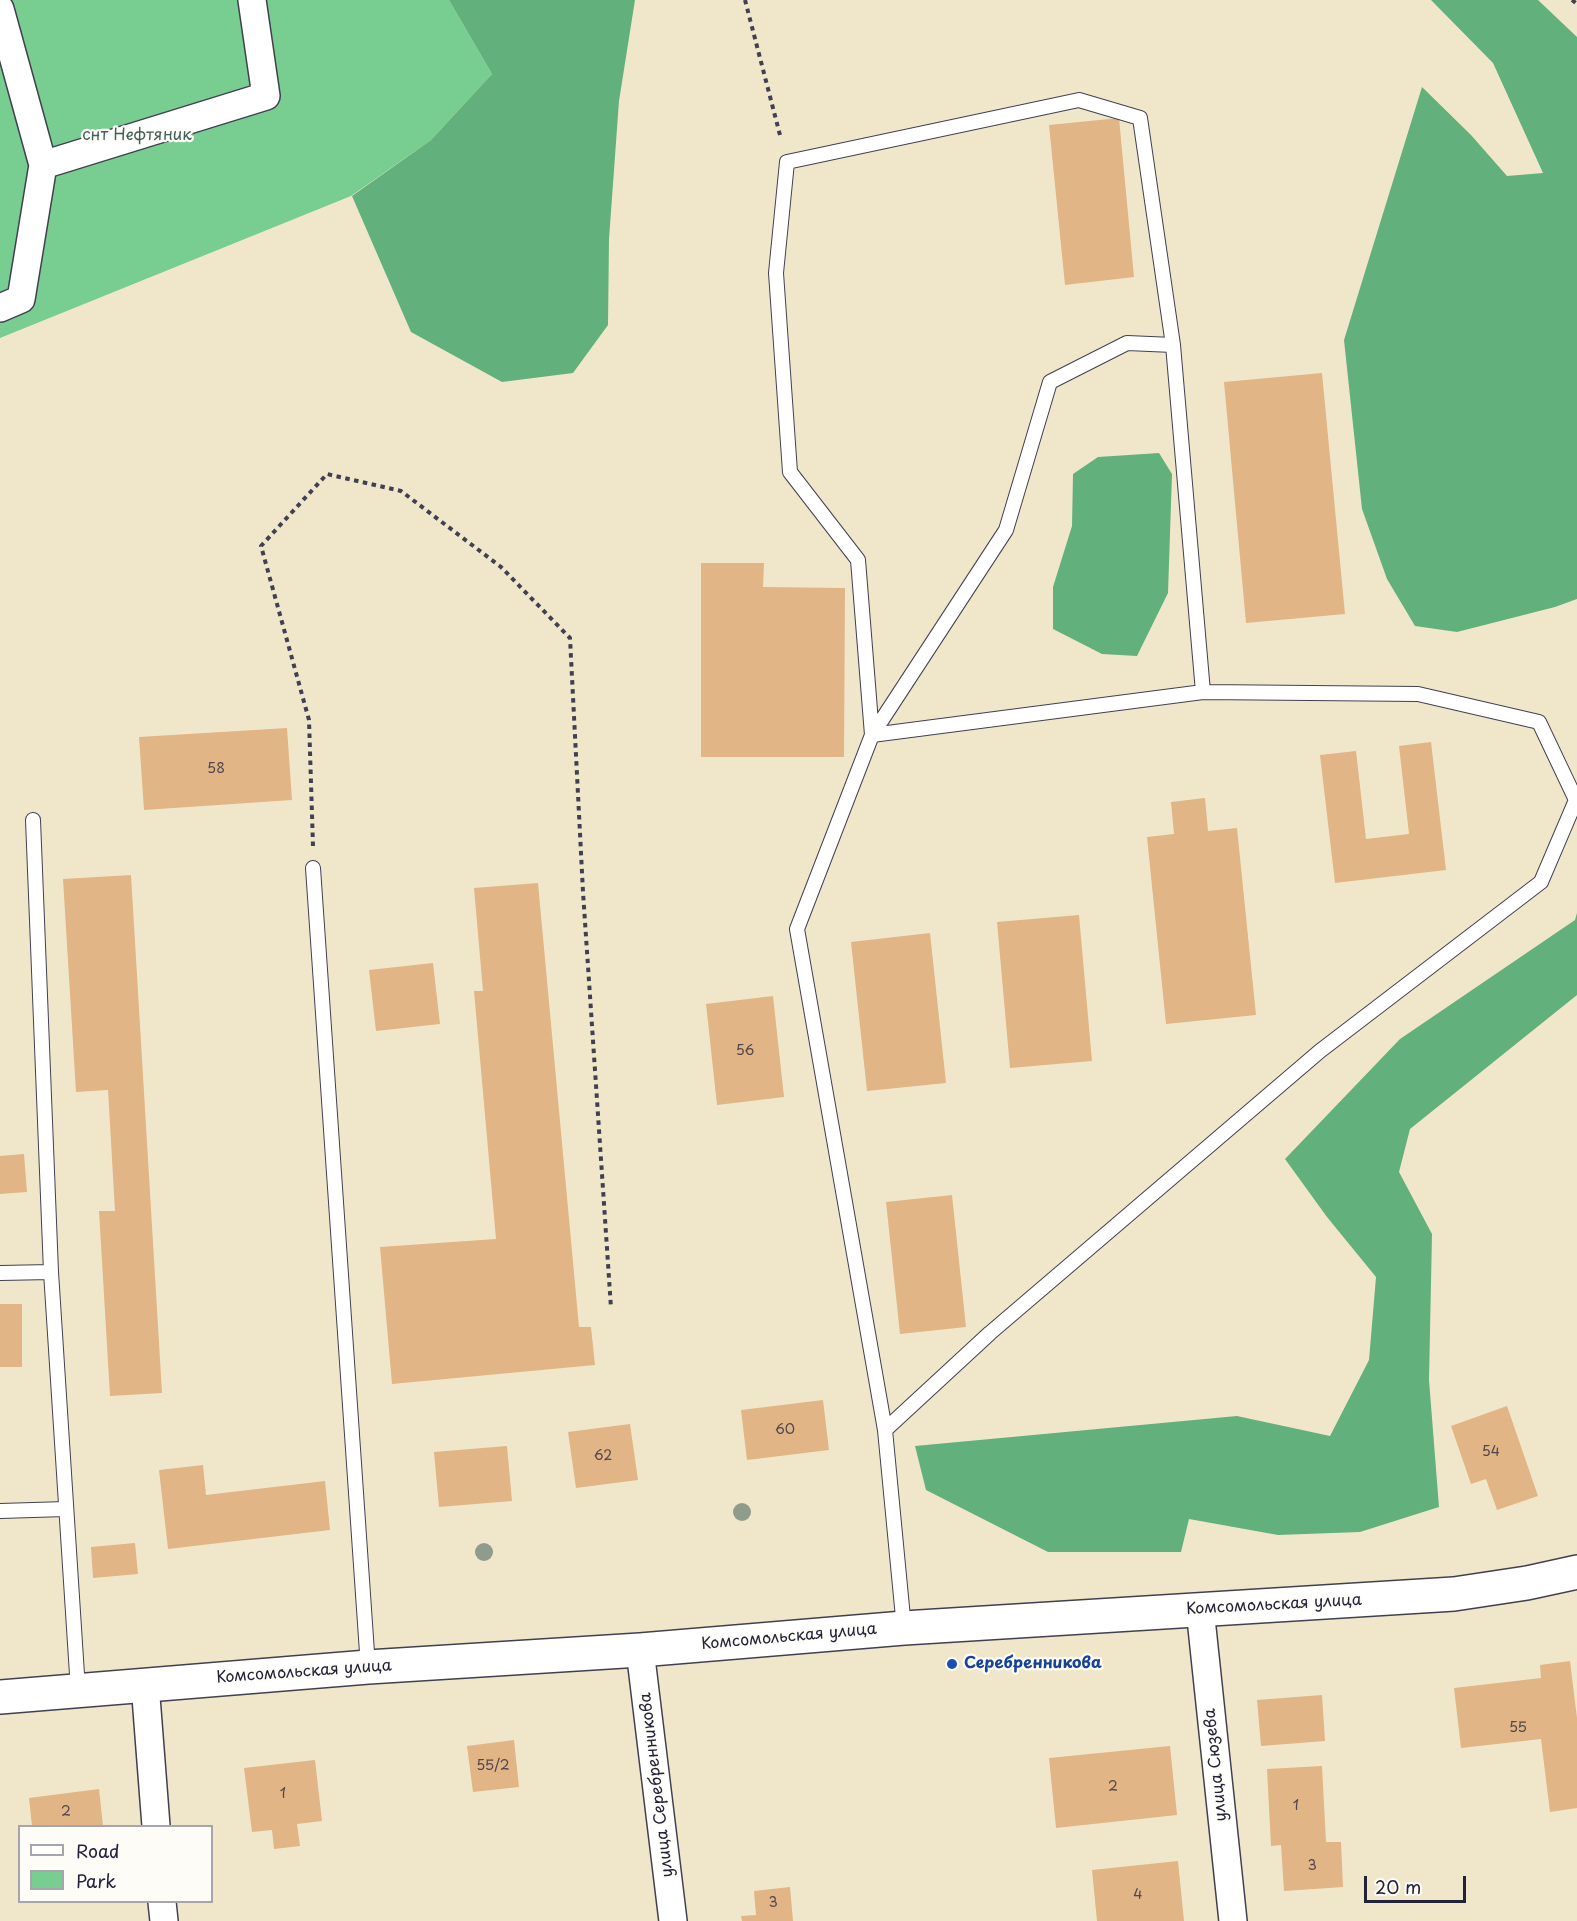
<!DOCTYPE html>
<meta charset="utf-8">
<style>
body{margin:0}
#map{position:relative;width:1577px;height:1921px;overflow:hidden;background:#f0e7cb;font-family:"Playpen Sans",sans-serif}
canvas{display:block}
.legend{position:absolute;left:18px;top:1825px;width:195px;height:78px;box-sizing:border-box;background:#fdfcf7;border:2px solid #a5a5ac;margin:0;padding:8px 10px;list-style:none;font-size:18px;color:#22223b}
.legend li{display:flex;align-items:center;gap:12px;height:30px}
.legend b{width:30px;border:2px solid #a5a5ac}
.scale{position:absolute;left:1364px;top:1876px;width:102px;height:27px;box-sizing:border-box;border:3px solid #22223b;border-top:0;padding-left:8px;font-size:18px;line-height:21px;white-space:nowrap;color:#22223b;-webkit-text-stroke:4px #fdfcf7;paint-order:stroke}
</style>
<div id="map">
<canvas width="1577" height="1921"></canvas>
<ul class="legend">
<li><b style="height:8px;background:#fff"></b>Road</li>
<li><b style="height:16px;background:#78cd91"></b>Park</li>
</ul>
<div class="scale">20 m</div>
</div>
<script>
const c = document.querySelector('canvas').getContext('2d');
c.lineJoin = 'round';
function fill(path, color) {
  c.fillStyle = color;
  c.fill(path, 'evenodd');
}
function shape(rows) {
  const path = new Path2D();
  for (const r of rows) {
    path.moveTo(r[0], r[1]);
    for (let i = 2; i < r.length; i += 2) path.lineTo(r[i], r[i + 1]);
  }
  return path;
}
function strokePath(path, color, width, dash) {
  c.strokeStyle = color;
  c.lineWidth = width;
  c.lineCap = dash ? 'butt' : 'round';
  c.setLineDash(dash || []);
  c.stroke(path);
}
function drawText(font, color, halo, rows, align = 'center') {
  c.font = font + ' "Playpen Sans",sans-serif';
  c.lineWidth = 4.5;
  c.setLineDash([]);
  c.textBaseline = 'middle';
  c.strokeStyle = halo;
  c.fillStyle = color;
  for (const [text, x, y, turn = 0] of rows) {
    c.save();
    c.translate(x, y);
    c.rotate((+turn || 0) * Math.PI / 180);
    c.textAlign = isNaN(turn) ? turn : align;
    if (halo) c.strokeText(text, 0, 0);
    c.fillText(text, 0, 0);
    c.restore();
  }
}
const green = shape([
 [0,0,449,0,492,74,431,140,351,196,0,338]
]);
const forest = shape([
 [449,0,635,0,619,101,609,239,608,325,573,373,502,382,411,332,352,196,431,140,492,74],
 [1431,0,1538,0,1577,37,1577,599,1555,607,1457,632,1415,626,1387,579,1362,509,1344,340,1422,87,1471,135,1507,176,1543,173,1493,63],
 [1159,453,1172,474,1168,593,1137,656,1102,654,1053,629,1053,587,1072,526,1073,474,1098,457],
 [1577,913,1577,995,1410,1129,1399,1172,1432,1234,1429,1380,1439,1507,1360,1532,1278,1535,1189,1519,1181,1552,1048,1552,926,1490,915,1446,1237,1416,1330,1436,1369,1360,1376,1277,1327,1217,1285,1159,1400,1039,1575,920]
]);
const building = shape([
 [1119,118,1134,277,1065,285,1049,125],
 [1322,373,1345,614,1246,623,1224,382],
 [701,563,764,563,763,587,845,588,844,757,701,757],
 [287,728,292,800,144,810,139,737],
 [1431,742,1446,870,1335,883,1320,755,1356,751,1366,839,1409,834,1399,746],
 [1205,798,1208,831,1237,828,1256,1015,1166,1024,1147,837,1174,834,1171,802],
 [131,875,162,1393,110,1396,99,1211,115,1211,108,1090,76,1092,63,879],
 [538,883,579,1327,591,1327,595,1365,392,1384,380,1247,496,1239,474,991,483,991,474,888],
 [1079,915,1092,1061,1010,1068,997,922],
 [930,933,946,1083,867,1091,851,942],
 [433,963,440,1024,376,1031,369,970],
 [773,996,784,1097,717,1105,706,1004],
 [24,1154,27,1192,0,1194,0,1156],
 [952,1195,966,1327,900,1334,886,1202],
 [0,1304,22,1304,22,1367,0,1367],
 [823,1400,829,1450,747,1460,741,1410],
 [1507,1406,1538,1496,1497,1510,1486,1479,1471,1484,1451,1426],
 [630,1424,638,1480,576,1488,568,1432],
 [507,1446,512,1501,439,1507,434,1452],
 [203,1465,206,1495,325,1481,330,1530,168,1549,159,1470],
 [135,1543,138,1574,93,1578,91,1547],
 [1570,1661,1577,1718,1577,1808,1550,1812,1541,1739,1461,1748,1454,1688,1541,1678,1540,1665],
 [1322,1695,1325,1741,1261,1746,1257,1700],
 [514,1740,519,1787,473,1792,467,1746],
 [1170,1746,1177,1815,1056,1828,1049,1758],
 [315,1760,322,1821,297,1824,300,1846,274,1849,272,1830,252,1832,244,1768],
 [1322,1766,1326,1842,1341,1842,1343,1887,1284,1891,1281,1845,1271,1846,1267,1769],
 [99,1789,103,1826,32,1826,29,1798],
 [1178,1861,1184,1921,1097,1921,1092,1870],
 [790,1887,793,1921,742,1921,741,1916,756,1915,754,1891]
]);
const path = shape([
 [745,0,781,139],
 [1572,0,1577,4],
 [313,846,309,720,261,546,327,474,401,491,501,567,570,638,583,892,611,1308]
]);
const lane = shape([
 [33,820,51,1272,78,1690],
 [313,868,368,1667],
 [0,1273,51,1272],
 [885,1430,990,1333,1320,1051,1541,882,1576,800,1539,722,1418,694,1203,692,872,735,858,560,790,472,776,273,787,162,1079,100,1140,118,1173,345,1203,692],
 [0,1511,66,1509],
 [904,1628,885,1430,797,929,872,735,1006,530,1050,382,1127,343,1173,345]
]);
const street = shape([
 [0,9,43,165,266,96,252,0],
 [0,308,21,299,43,165],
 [1200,1609,1233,1921],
 [640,1650,673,1921],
 [145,1684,156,1826],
 [162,1902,164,1921]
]);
const secondary = shape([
 [0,1697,368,1667,640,1650,904,1628,1454,1594,1527,1583,1577,1572]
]);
const trees = [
 [742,1512],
 [484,1552]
];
const markers = [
 [952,1664,6,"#1a4fb4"]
];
const numberNames = [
 ["58",216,769],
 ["56",745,1051],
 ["60",785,1430],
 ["54",1491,1452],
 ["62",603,1456],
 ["55",1518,1728],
 ["55/2",493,1766],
 ["2",1113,1787],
 ["1",283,1794],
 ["1",1296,1806],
 ["2",66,1812],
 ["3",1312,1866],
 ["4",1138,1895],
 ["3",773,1903]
];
const parkNames = [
 ["снт Нефтяник",137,136]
];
const streetNames = [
 ["Комсомольская улица",1274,1605,-3],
 ["Комсомольская улица",789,1637,-5],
 ["Комсомольская улица",304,1672,-4],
 ["улица Сюзева",1216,1765,-96],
 ["улица Серебренникова",657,1785,-97]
];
const transitNames = [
 ["Серебренникова",964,1664]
];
fill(green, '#78cd91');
fill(forest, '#62b07b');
fill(building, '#e1b585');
strokePath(lane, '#414051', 16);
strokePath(street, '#414051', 30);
strokePath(secondary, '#414051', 36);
strokePath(path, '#414051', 4, [4.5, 4.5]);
strokePath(lane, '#fff', 14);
strokePath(street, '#fff', 27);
strokePath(secondary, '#fff', 33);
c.fillStyle = '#8f9c8c';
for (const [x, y] of trees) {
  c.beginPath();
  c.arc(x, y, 9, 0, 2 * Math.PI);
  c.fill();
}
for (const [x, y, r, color] of markers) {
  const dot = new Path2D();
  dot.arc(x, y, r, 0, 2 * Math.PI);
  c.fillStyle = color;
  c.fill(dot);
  strokePath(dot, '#fdfcf7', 2);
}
drawText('14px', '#52474e', null, numberNames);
drawText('16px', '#405e59', '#fdfcf7', parkNames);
drawText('16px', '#22223b', '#fdfcf7', streetNames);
drawText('bold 16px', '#164399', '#fdfcf7', transitNames, 'left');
</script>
